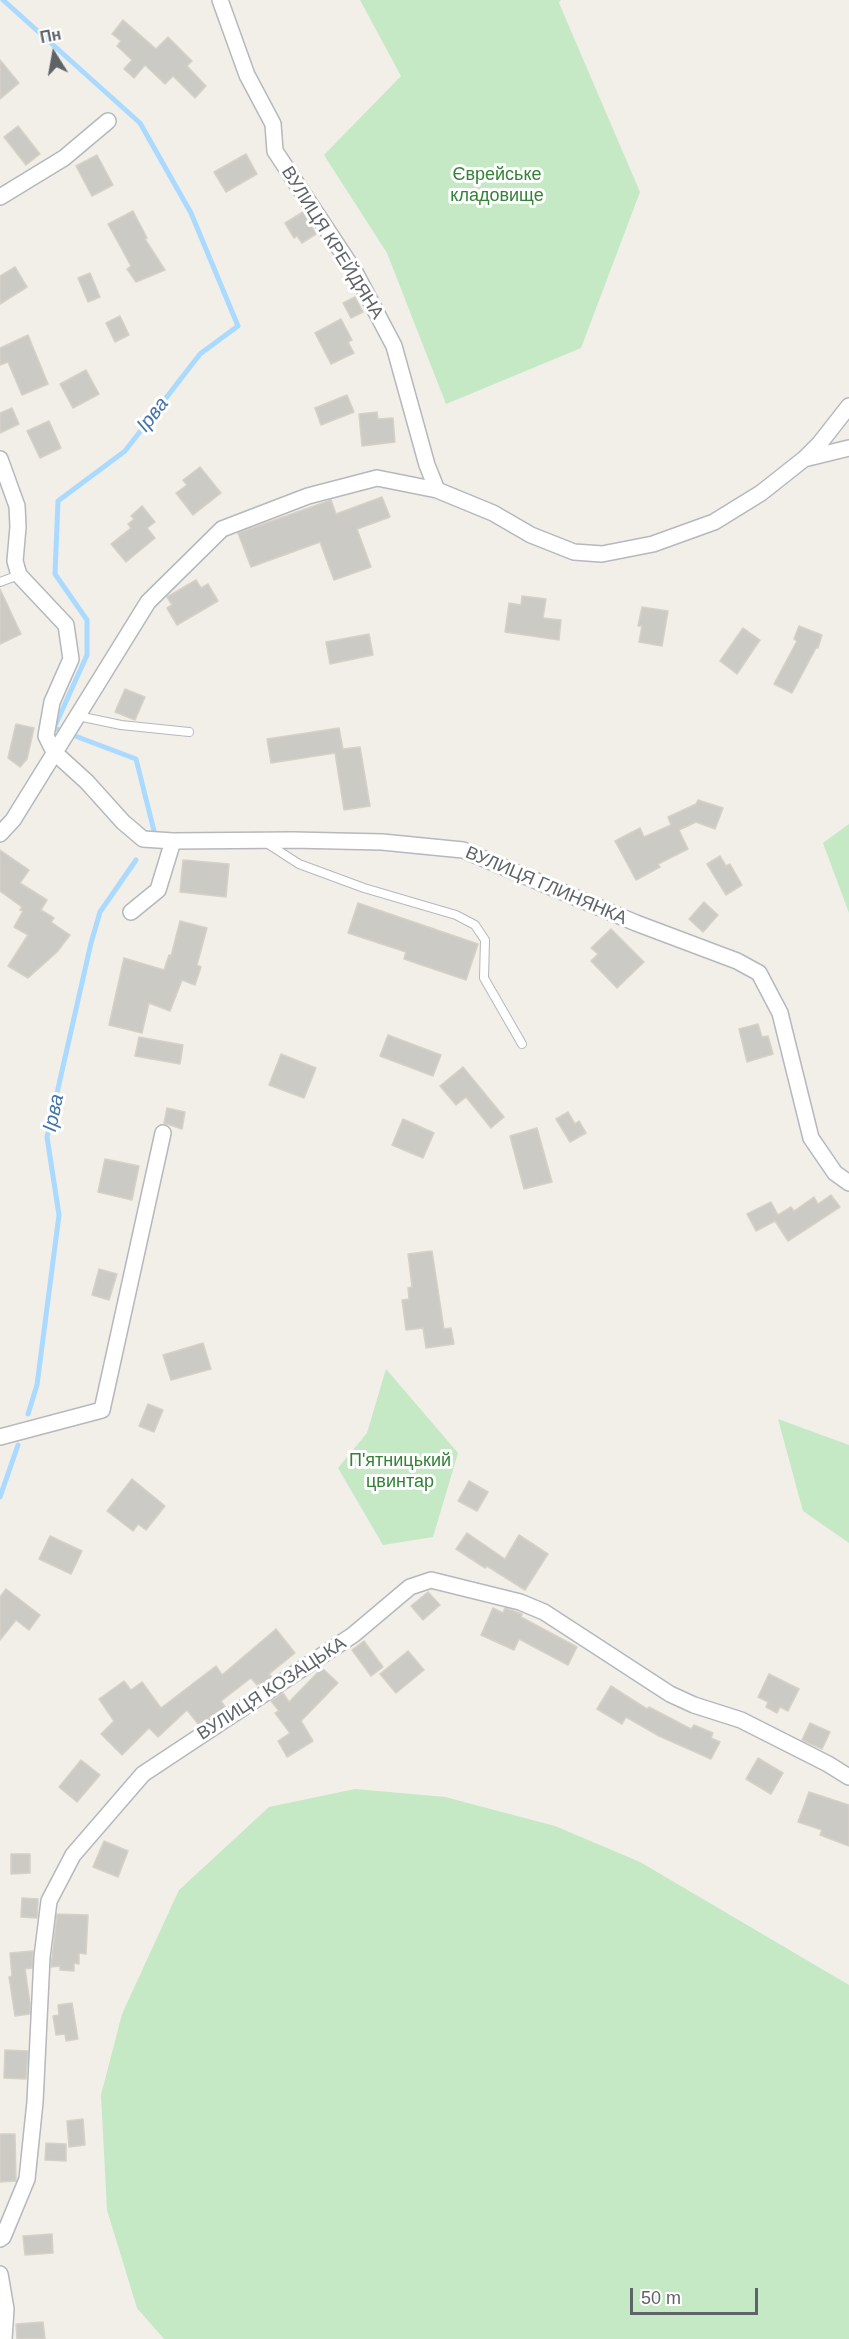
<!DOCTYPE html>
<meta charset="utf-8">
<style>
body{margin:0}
#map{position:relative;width:849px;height:2339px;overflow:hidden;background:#f1efe8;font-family:Arial,sans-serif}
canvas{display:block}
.north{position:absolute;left:24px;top:24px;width:60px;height:60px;-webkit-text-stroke:4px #fff;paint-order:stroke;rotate:349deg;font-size:16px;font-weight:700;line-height:24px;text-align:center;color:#5f6368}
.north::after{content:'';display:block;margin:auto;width:21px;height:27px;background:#5f6368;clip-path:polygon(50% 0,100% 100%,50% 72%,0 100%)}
.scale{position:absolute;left:630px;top:2288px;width:128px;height:27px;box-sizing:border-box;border:3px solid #5f6368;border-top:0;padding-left:8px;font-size:18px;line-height:21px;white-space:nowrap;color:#5f6368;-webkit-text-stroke:4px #fff;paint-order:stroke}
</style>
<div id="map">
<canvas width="849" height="2339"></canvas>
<div class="north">Пн</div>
<div class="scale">50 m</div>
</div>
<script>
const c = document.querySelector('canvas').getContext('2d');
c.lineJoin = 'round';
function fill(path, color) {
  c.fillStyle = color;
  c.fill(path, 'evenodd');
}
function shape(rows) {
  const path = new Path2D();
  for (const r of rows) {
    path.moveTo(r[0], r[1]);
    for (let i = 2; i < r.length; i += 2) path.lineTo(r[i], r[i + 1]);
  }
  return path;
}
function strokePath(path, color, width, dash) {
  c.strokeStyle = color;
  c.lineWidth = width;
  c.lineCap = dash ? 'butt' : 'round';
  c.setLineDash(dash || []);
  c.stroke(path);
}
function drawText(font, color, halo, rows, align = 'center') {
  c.font = font + ' Arial,sans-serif';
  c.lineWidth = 6;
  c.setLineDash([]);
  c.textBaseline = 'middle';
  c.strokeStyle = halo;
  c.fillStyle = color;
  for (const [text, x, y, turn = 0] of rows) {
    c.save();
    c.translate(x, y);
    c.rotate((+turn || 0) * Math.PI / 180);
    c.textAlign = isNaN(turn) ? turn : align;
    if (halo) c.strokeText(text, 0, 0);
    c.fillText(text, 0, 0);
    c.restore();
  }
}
const green = shape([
 [360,0,561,0,559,3,640,192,581,348,446,404,387,253,324,155,401,76],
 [849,824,849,913,823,843],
 [386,1369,458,1453,433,1537,383,1545,338,1468,367,1433],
 [778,1419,849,1445,849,1543,803,1511],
 [355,1789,445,1797,555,1826,640,1862,849,1985,849,2339,164,2339,137,2308,107,2210,101,2095,122,2014,179,1890,269,1807]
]);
const stream = shape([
 [3,0,140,123,191,213,238,326,200,354,125,451,58,501,55,574,87,620,87,655,54,728,136,759,154,831],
 [28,1414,37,1385,59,1215,47,1137,91,943,100,912,136,860],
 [0,1497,18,1445]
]);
const building = shape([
 [123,20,156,49,168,37,192,61,187,66,206,86,195,98,173,76,165,84,145,65,134,78,124,69,132,60,117,46,121,41,112,34,123,20],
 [0,60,19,83,0,99,0,60],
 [18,126,40,154,26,165,4,137,18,126],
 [246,154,257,174,226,192,214,172,246,154],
 [97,155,113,185,92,196,76,166,97,155],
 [133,211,147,238,145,239,165,270,136,282,127,269,131,266,108,224,133,211],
 [303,212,316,234,302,243,297,236,294,238,285,223,303,212],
 [15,267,27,287,0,304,0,276,15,267],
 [90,273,100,297,88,302,78,278,90,273],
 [355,297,363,312,351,318,343,303,355,297],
 [120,316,129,335,115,342,106,323,120,316],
 [341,319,352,340,348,342,354,353,331,364,315,333,341,319],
 [28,335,48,384,22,395,8,362,0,365,0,348,28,335],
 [86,370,99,394,73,408,60,384,86,370],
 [347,395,354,412,321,425,315,408,347,395],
 [12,408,19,424,0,433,0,413,12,408],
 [377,412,378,419,393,418,395,442,362,446,359,414,377,412],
 [49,421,61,448,40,458,27,431,49,421],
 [200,467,221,493,193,515,176,493,187,485,183,480,200,467],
 [382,497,390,517,357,529,371,567,334,580,320,542,251,567,238,533,331,500,336,514,382,497],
 [142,506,155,522,147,528,155,538,126,562,111,544,131,528,128,524,134,519,131,516,142,506],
 [196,580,201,588,208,584,218,601,177,625,167,608,172,605,167,597,196,580],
 [0,589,21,634,0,644,0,589],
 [522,596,546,599,543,618,561,620,559,640,505,632,509,603,521,605,522,596],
 [642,607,668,611,662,646,639,642,642,626,638,626,642,607],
 [799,626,822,635,818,648,816,648,792,693,774,684,797,641,794,639,799,626],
 [743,628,760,640,737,674,720,661,743,628],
 [369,634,373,655,330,664,326,642,369,634],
 [125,689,145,697,135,720,115,712,125,689],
 [16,724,34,728,27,759,20,767,8,758,16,724],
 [339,728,343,749,360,747,370,806,344,810,335,753,271,763,267,739,339,728],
 [698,800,723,808,715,829,696,822,679,830,688,849,658,864,660,867,636,880,615,841,640,828,644,837,671,825,668,817,696,804,698,800],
 [0,850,29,870,20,883,47,900,41,910,54,918,51,922,70,935,57,952,28,978,8,966,28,935,14,927,23,911,20,910,22,907,0,891,0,850],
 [720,856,726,866,730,864,742,885,726,895,707,864,720,856],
 [183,860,229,864,226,897,180,892,183,860],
 [704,902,718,915,703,932,689,919,704,902],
 [358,903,478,944,466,980,404,959,406,952,348,933,358,903],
 [180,921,207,928,197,965,201,967,195,985,182,980,170,1011,149,1003,142,1033,109,1025,124,958,164,970,169,955,171,956,180,921],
 [611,929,644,962,617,988,591,961,598,954,591,948,611,929],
 [758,1024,762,1037,768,1036,773,1054,747,1062,739,1029,758,1024],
 [388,1035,441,1055,433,1076,380,1056,388,1035],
 [139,1037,183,1045,180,1064,135,1056,139,1037],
 [281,1054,316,1068,304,1098,269,1085,281,1054],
 [463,1067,504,1117,491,1128,466,1097,456,1105,440,1086,463,1067],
 [167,1108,185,1112,182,1129,164,1123,167,1108],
 [568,1112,575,1124,579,1121,586,1133,570,1142,556,1119,568,1112],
 [403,1119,434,1133,423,1158,392,1145,403,1119],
 [537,1128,552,1182,524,1189,510,1136,537,1128],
 [105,1159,139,1166,132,1200,98,1192,105,1159],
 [831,1195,840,1207,788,1241,775,1221,756,1231,747,1214,771,1202,778,1215,791,1207,794,1211,814,1197,818,1204,831,1195],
 [432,1251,444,1329,451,1328,454,1344,426,1348,423,1328,406,1330,402,1300,409,1299,408,1288,412,1287,408,1254,432,1251],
 [99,1269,117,1274,109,1300,92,1295,99,1269],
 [203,1343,211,1369,171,1380,163,1355,203,1343],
 [148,1404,163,1410,154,1432,139,1426,148,1404],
 [132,1479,165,1506,146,1530,138,1524,133,1531,107,1511,132,1479],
 [469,1481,488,1492,477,1511,458,1501,469,1481],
 [467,1533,505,1559,519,1535,548,1554,525,1590,487,1566,485,1568,456,1549,467,1533],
 [50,1536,82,1551,71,1574,39,1559,50,1536],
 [6,1589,40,1615,29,1630,16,1620,0,1640,0,1597,6,1589],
 [428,1592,440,1605,423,1620,411,1606,428,1592],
 [493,1608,503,1613,505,1608,522,1614,521,1617,577,1647,568,1665,519,1639,514,1650,481,1635,493,1608],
 [276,1629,295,1653,269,1674,272,1677,260,1685,259,1683,257,1685,251,1678,221,1701,226,1708,199,1725,187,1710,158,1737,149,1728,122,1755,101,1734,114,1721,99,1699,124,1681,131,1690,142,1682,161,1708,216,1666,222,1675,276,1629],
 [364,1641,383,1667,371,1676,352,1650,364,1641],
 [408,1651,424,1670,396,1693,380,1674,408,1651],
 [322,1668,338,1683,301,1721,313,1741,287,1757,278,1741,290,1733,275,1713,279,1711,271,1701,283,1693,289,1702,322,1668],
 [769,1674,799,1689,788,1711,780,1707,777,1713,766,1707,768,1702,758,1697,769,1674],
 [611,1686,647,1709,649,1707,691,1729,694,1725,713,1733,711,1738,720,1742,711,1759,659,1736,626,1717,622,1724,597,1709,611,1686],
 [810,1723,830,1732,822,1749,802,1740,810,1723],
 [758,1758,783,1773,771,1794,746,1779,758,1758],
 [81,1760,100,1775,77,1802,59,1787,81,1760],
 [809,1792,849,1805,849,1846,820,1835,822,1830,798,1822,809,1792],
 [104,1841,128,1851,118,1877,93,1867,104,1841],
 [11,1854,30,1854,30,1873,11,1874,11,1854],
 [22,1898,38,1899,37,1918,21,1917,22,1898],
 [57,1914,88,1915,86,1954,79,1953,79,1964,74,1963,74,1971,60,1970,60,1966,51,1967,57,1914],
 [33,1951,32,1968,25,1969,30,2003,30,2014,15,2016,9,1977,12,1976,10,1953,33,1951],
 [72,2003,78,2039,66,2041,65,2034,56,2035,53,2016,59,2015,58,2005,72,2003],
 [5,2050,28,2051,26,2079,4,2078,5,2050],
 [83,2119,85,2145,69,2147,67,2121,83,2119],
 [0,2134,15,2134,16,2181,0,2182,0,2134],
 [46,2143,66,2144,66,2161,45,2160,46,2143],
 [52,2234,53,2253,25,2255,23,2236,52,2234],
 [43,2322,45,2339,17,2339,16,2324,43,2322]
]);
const service = shape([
 [0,582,19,575],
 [78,716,121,725,189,732],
 [265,842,299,864,364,888,456,915,475,925,485,940,484,978,522,1044]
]);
const minor = shape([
 [220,0,247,75,273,124,275,151,355,272,394,346,427,465,437,490],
 [0,197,64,158,108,121],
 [0,459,17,506,18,527,15,561,19,575,66,625,71,659,52,702,46,736,54,752,87,782,123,822,143,839,173,841,293,840,382,842,463,850,636,923,737,961,759,973,780,1013,811,1138,835,1173,849,1183],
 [804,459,820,443,849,406],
 [0,834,13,820,148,602,222,529,308,496,377,478,437,490,493,513,531,535,574,552,602,554,653,544,714,522,761,493,804,459,849,448],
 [131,912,158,890,173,841],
 [0,1437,102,1410,163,1133],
 [0,2239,3,2237,27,2179,35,2102,42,1957,49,1901,73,1855,143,1774,353,1635,410,1587,431,1580,520,1602,544,1612,670,1694,694,1705,741,1720,828,1764,849,1777],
 [0,2274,6,2309,4,2339]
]);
const parkNames = [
 ["Єврейське",497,175],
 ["кладовище",497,196],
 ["П'ятницький",400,1461],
 ["цвинтар",400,1482]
];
const streetNames = [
 ["ВУЛИЦЯ КРЕЙДЯНА",332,243,58],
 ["ВУЛИЦЯ ГЛИНЯНКА",546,886,23],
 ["ВУЛИЦЯ КОЗАЦЬКА",272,1689,-33]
];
const waterNames = [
 ["Ірва",153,415,-52],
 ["Ірва",54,1113,-78]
];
fill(green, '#c5e8c5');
strokePath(stream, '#aadaff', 5);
fill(building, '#cccac5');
strokePath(building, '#d6d1c6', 1.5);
strokePath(service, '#b5b8bc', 10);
strokePath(minor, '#b5b8bc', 18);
strokePath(service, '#fff', 8);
strokePath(minor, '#fff', 15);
drawText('18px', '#348238', '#fff', parkNames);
drawText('18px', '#5f6368', '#fff', streetNames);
drawText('italic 20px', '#4174aa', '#fff', waterNames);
</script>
